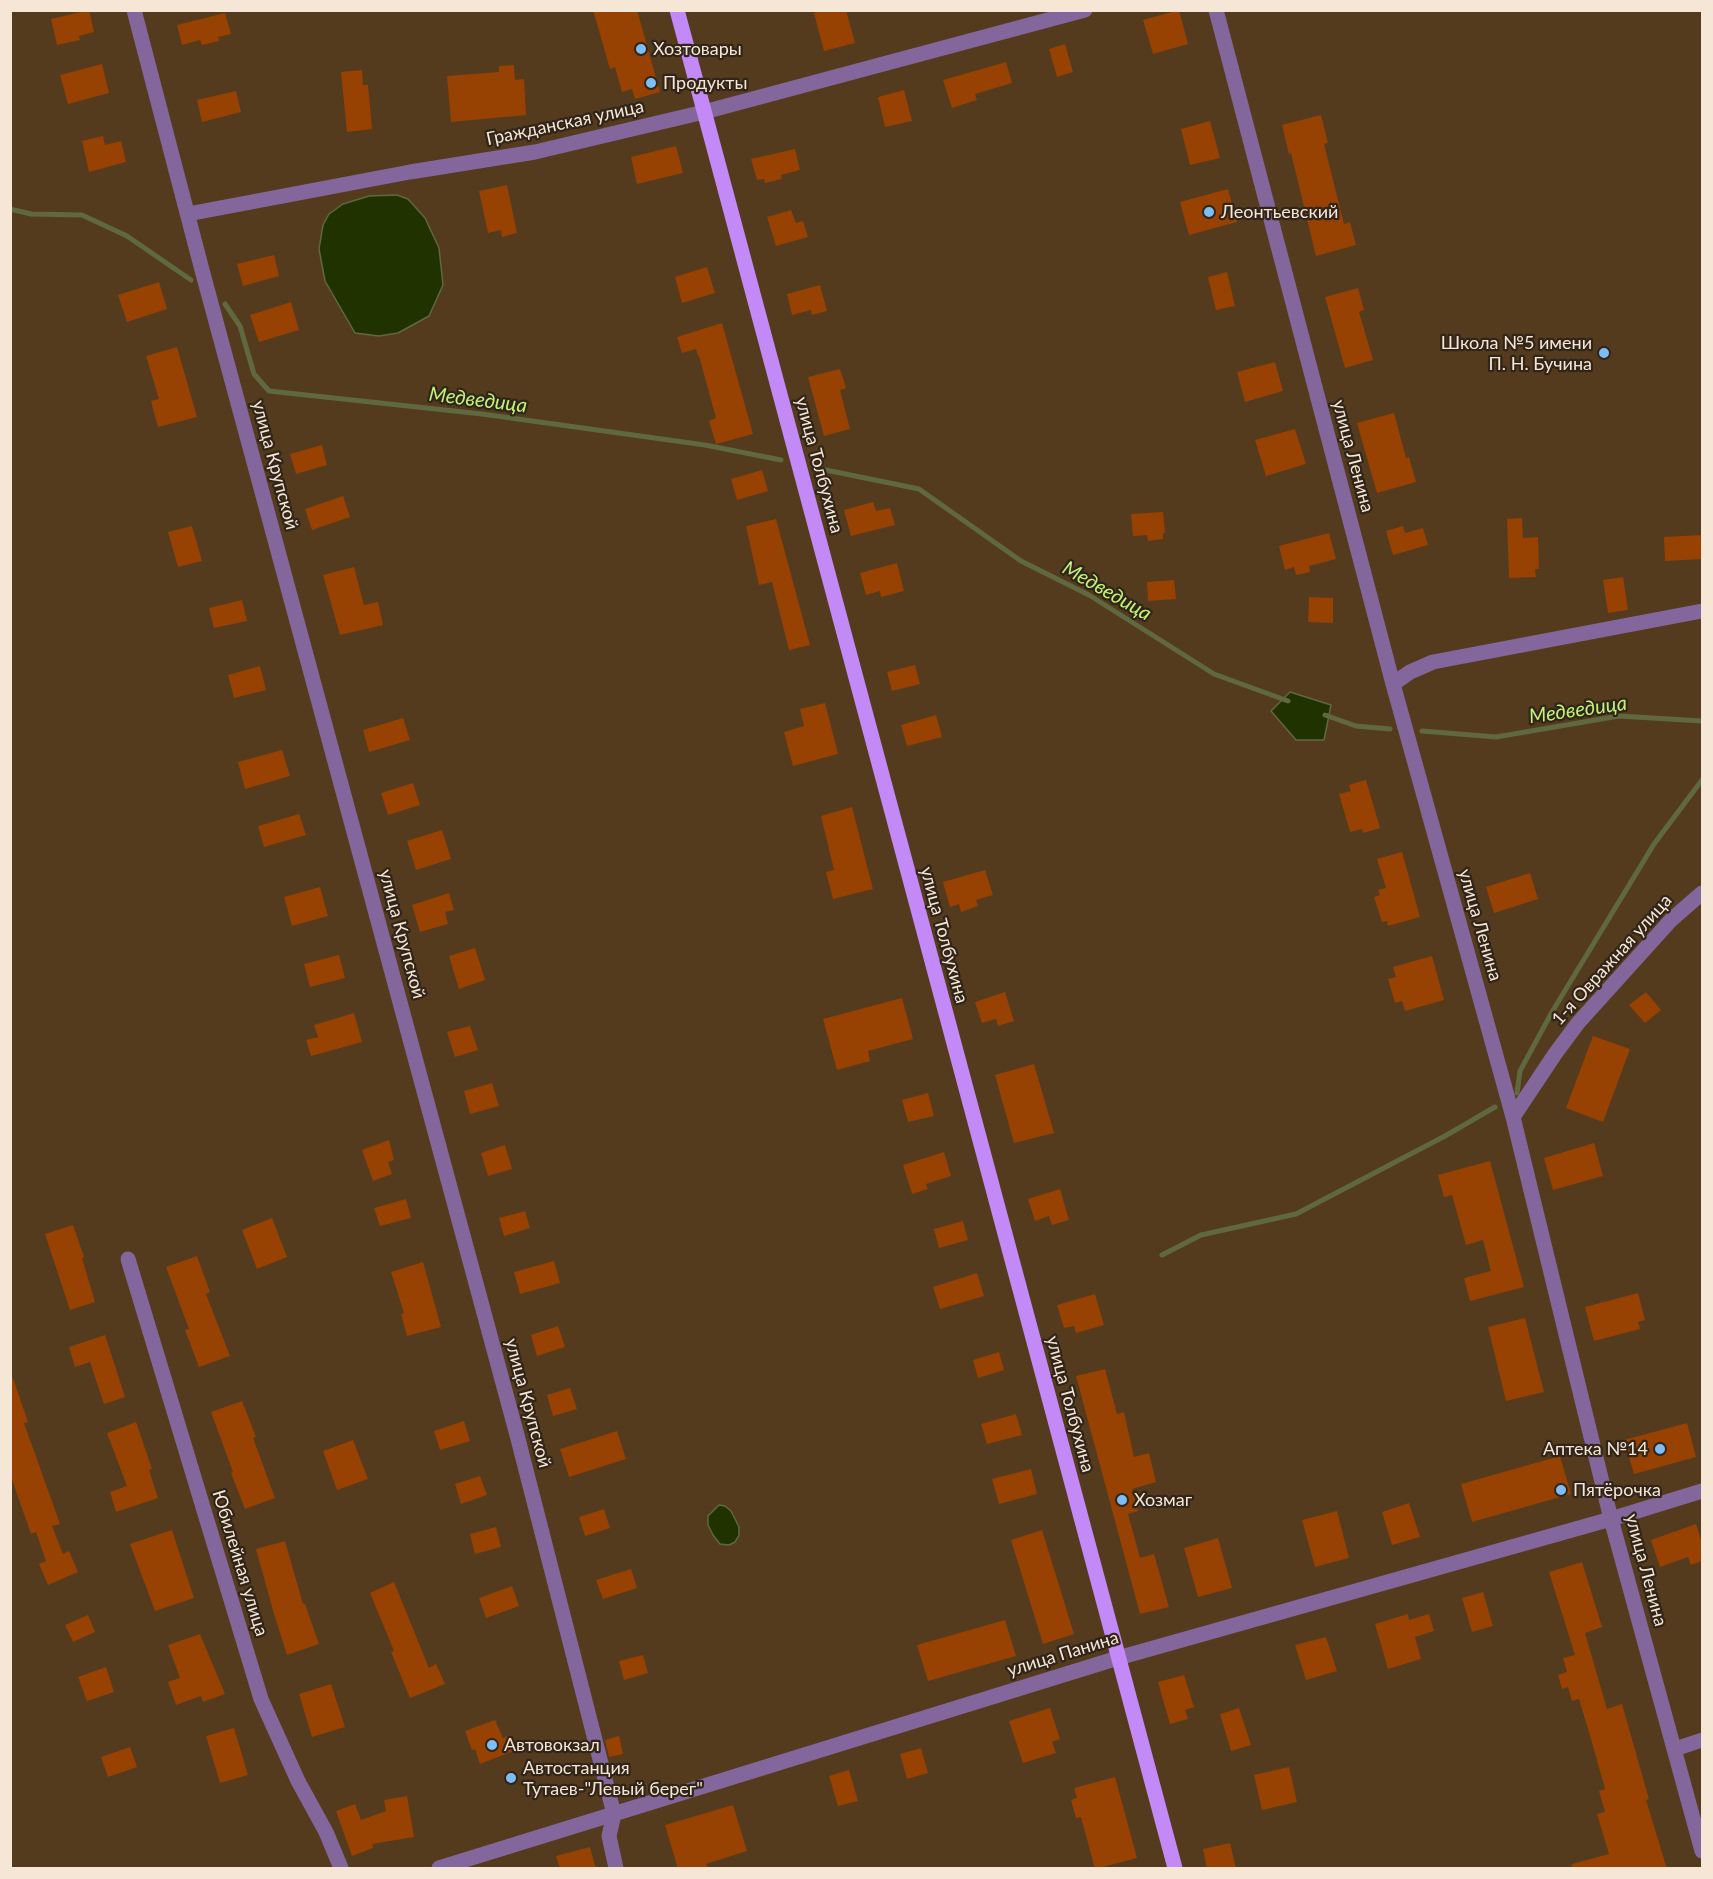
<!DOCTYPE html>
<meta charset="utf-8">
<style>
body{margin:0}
#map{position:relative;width:1713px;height:1879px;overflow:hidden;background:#543b1e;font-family:Lato,sans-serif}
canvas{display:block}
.frame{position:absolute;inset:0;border:12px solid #f6e6d6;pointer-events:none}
</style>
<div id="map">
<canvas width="1713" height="1879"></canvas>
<div class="frame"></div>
</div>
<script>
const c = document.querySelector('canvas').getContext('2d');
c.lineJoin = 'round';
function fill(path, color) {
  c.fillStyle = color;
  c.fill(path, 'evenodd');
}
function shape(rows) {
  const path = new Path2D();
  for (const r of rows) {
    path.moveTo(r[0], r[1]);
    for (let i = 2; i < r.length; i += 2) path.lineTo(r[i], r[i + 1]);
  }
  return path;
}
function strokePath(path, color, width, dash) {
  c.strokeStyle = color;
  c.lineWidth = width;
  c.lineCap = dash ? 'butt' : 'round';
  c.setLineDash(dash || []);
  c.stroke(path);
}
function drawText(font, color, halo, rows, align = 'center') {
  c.font = font + ' Lato,sans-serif';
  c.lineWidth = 4.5;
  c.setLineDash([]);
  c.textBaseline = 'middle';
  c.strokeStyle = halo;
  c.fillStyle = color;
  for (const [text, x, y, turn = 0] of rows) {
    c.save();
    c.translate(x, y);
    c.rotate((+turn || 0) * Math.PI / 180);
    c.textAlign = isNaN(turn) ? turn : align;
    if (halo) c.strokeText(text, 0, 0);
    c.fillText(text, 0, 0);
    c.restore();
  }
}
const water = shape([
 [397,195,408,199,425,218,439,248,443,285,429,316,398,333,379,336,355,333,325,281,319,249,323,225,329,214,343,204,369,196,397,195],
 [1290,692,1331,705,1324,740,1296,740,1271,711,1290,692],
 [719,1505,725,1506,731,1511,739,1527,739,1535,735,1542,729,1545,720,1544,713,1535,708,1525,708,1516,719,1505]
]);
const stream = shape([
 [10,209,31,214,82,215,127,236,191,280],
 [225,304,240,326,254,374,269,391,482,414,705,445,781,460],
 [816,468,919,489,1021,561,1089,595,1214,674,1288,701],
 [1325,715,1356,726,1390,729],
 [1422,731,1496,737,1619,716,1702,721],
 [1517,1093,1520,1071,1552,1012,1654,844,1702,780],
 [1162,1255,1201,1235,1296,1214,1445,1136,1495,1107]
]);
const building = shape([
 [89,10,94,32,79,36,80,40,57,45,51,19],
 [593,10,637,10,660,92,635,99,632,89,622,92,615,67,610,69],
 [825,10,846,10,855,43,824,51,814,13],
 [1179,10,1188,44,1153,54,1143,20],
 [225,13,231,34,218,37,219,41,202,45,200,40,182,45,177,25],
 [1065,44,1073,72,1057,77,1049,49],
 [1006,62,1012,83,975,94,977,100,952,108,943,80],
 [102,64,109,93,68,104,60,75],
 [514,65,515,80,524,79,526,115,451,122,447,76,499,72,499,66],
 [362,70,363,85,368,85,372,129,347,132,341,72],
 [904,90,912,121,885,127,878,97],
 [236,91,241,112,202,122,197,100],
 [1321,115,1328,143,1324,144,1344,224,1350,222,1356,245,1316,256,1291,153,1289,154,1282,125],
 [1210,121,1220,158,1190,165,1181,129],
 [103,136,105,145,121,141,126,162,89,172,82,141],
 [676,146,683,173,637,184,631,157],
 [795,149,800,170,781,175,782,179,765,183,764,179,757,180,751,159],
 [507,185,517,233,502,237,501,230,488,233,479,191],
 [1228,189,1237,222,1189,235,1180,202],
 [791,210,796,223,803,221,808,237,776,246,767,217],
 [274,255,279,276,243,286,237,264],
 [707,267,715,293,682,303,675,277],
 [1227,272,1235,306,1216,310,1208,277],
 [159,282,167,309,127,322,118,295],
 [820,285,827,311,812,315,811,310,792,315,787,294],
 [1358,288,1364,310,1359,312,1373,360,1345,368,1325,297],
 [291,302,299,330,259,342,250,315],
 [722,323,753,434,716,444,709,421,716,418,699,356,698,356,696,349,682,353,677,337],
 [177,347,197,417,158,427,151,401,159,399,146,356],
 [1275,362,1283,391,1245,402,1237,372],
 [840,369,846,388,840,390,850,429,824,436,808,377],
 [1394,413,1406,458,1409,457,1416,482,1377,493,1357,423],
 [1295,429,1306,464,1266,476,1255,440],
 [322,445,327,465,296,474,290,454],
 [762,470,768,491,737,500,731,479],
 [343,496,350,517,312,530,305,509],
 [873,502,876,511,890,508,895,525,851,536,844,510],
 [1163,512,1165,533,1163,533,1163,539,1148,541,1147,535,1133,536,1131,514],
 [1522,518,1523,538,1538,537,1539,569,1535,569,1536,577,1509,578,1507,519],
 [776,519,810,645,789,650,772,582,759,585,746,526],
 [192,526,202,561,178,567,168,532],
 [1403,526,1405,533,1423,528,1428,545,1393,555,1386,531],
 [1329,533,1336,559,1309,566,1310,572,1296,575,1294,567,1285,570,1279,546],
 [1701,535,1702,559,1665,561,1664,537],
 [897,563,904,591,881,597,880,591,866,595,860,573],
 [354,567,364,605,378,602,383,625,340,635,323,575],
 [1623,577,1628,610,1608,613,1603,580],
 [1174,580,1176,599,1148,601,1147,582],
 [1309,597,1333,598,1333,623,1308,622],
 [242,600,247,621,214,628,209,608],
 [915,665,920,684,892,691,887,672],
 [260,666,266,690,234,698,228,675],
 [825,703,838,754,793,766,784,732,804,726,800,709],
 [936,715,942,737,907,746,901,725],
 [403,718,410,740,369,752,363,730],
 [282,750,290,776,245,789,238,762],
 [1366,780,1380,828,1363,833,1362,829,1350,832,1339,794,1351,791,1349,785],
 [413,783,420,805,388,815,381,793],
 [852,807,873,889,833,899,826,872,834,870,821,816],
 [299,814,306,835,264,847,258,826],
 [442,830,451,859,416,870,407,841],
 [1402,852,1420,917,1388,926,1387,921,1382,922,1374,897,1380,895,1378,890,1386,888,1377,859],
 [985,870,993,895,976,900,978,906,961,912,959,904,950,907,943,882],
 [1530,873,1538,899,1494,913,1486,887],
 [320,887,328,916,292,926,284,897],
 [449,893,454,910,445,912,448,924,420,932,412,905],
 [475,948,485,980,459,989,449,956],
 [339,955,345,978,310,987,304,964],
 [1432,956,1444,1000,1405,1011,1402,1001,1395,1003,1388,979,1396,977,1393,967],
 [1005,992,1014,1021,998,1026,996,1019,982,1023,975,1002],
 [1646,992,1661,1010,1645,1023,1629,1005],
 [902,998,913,1039,868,1051,870,1061,837,1070,823,1019],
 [354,1013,362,1042,311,1056,306,1040,318,1037,314,1025],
 [470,1026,478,1050,455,1057,447,1032],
 [1593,1036,1630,1049,1603,1122,1566,1108],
 [1034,1064,1054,1133,1014,1143,995,1075],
 [492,1083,499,1106,470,1114,464,1091],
 [928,1093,934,1116,908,1122,902,1100],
 [389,1140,394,1160,388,1162,392,1174,373,1181,362,1150],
 [1594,1143,1603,1176,1553,1190,1544,1158],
 [505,1145,512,1169,488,1176,481,1153],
 [944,1152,951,1176,926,1184,928,1189,912,1194,903,1165],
 [1490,1161,1524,1287,1470,1301,1464,1278,1491,1271,1483,1240,1466,1245,1452,1195,1444,1197,1438,1175],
 [1060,1189,1069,1220,1052,1225,1049,1216,1035,1221,1028,1199],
 [406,1199,411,1218,380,1226,374,1208],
 [525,1211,530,1228,504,1236,499,1218],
 [272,1218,287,1257,257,1269,242,1230],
 [963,1221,968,1240,939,1248,934,1229],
 [73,1225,84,1257,82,1258,95,1302,70,1310,45,1234],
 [197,1256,210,1292,206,1294,230,1356,199,1367,185,1330,189,1329,166,1267],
 [554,1261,560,1283,520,1294,514,1272],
 [423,1262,441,1327,407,1336,401,1314,404,1313,391,1272],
 [977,1273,984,1296,940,1309,933,1287],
 [1638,1293,1645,1320,1638,1322,1640,1329,1594,1341,1585,1307],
 [1095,1294,1104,1325,1076,1333,1074,1326,1064,1328,1057,1305],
 [1525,1318,1544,1392,1506,1401,1488,1327],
 [558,1326,565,1347,537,1356,531,1335],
 [105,1335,125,1397,104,1404,90,1362,75,1367,69,1347],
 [999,1352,1004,1370,978,1378,973,1360],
 [1105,1369,1117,1414,1124,1412,1134,1457,1149,1453,1156,1482,1132,1489,1138,1511,1128,1514,1140,1558,1154,1554,1169,1607,1140,1614,1076,1376],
 [13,1378,28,1422,24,1423,60,1524,52,1526,63,1554,69,1551,78,1572,48,1585,39,1564,46,1561,36,1532,31,1534,10,1474,10,1379],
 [570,1388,577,1409,553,1416,547,1395],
 [242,1401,256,1437,253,1438,275,1498,245,1509,231,1473,233,1472,211,1412],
 [1016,1414,1022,1435,987,1444,981,1424],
 [464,1421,470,1441,440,1450,434,1431],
 [136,1422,152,1469,149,1470,158,1498,116,1512,110,1492,127,1486,107,1433],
 [1687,1423,1696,1457,1634,1474,1624,1440],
 [617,1431,626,1459,569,1477,560,1449],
 [353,1440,368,1479,337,1490,323,1451],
 [1560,1456,1571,1494,1472,1522,1461,1484],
 [1031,1469,1037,1494,999,1504,992,1479],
 [480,1476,487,1495,461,1504,455,1484],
 [1409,1503,1420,1537,1392,1545,1382,1512],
 [604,1509,610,1528,585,1536,579,1517],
 [1337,1511,1349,1558,1315,1567,1302,1520],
 [1696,1524,1702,1543,1702,1561,1691,1565,1688,1557,1660,1567,1651,1540],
 [496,1527,501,1547,475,1554,470,1534],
 [172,1530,194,1598,155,1611,130,1544],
 [1042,1530,1074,1634,1043,1644,1011,1540],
 [1218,1538,1232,1588,1198,1597,1184,1548],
 [285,1541,303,1604,305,1604,319,1644,287,1655,274,1614,256,1549],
 [1582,1562,1602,1627,1585,1633,1607,1709,1622,1704,1649,1799,1646,1800,1667,1869,1572,1869,1572,1864,1609,1854,1597,1814,1605,1812,1599,1791,1605,1789,1591,1739,1579,1699,1572,1701,1568,1687,1562,1689,1558,1675,1567,1672,1563,1658,1575,1655,1549,1572],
 [631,1569,637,1588,603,1599,596,1580],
 [394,1582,429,1668,436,1664,445,1684,410,1698,391,1652,394,1651,370,1593],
 [512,1586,519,1606,486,1618,479,1598],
 [1483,1592,1493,1626,1472,1632,1462,1598],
 [1408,1614,1409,1620,1429,1614,1434,1631,1415,1637,1421,1659,1388,1669,1375,1624],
 [88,1615,95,1632,73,1642,65,1625],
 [1005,1620,1016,1656,928,1681,917,1645],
 [200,1634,225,1694,203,1702,201,1696,176,1705,168,1682,180,1678,168,1645],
 [1326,1637,1337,1671,1306,1680,1295,1645],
 [643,1655,648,1673,624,1680,619,1661],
 [106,1667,114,1692,87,1701,78,1677],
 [1184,1675,1194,1707,1185,1710,1188,1719,1170,1724,1158,1682],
 [331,1684,345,1727,312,1737,299,1694],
 [1050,1708,1060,1739,1052,1742,1056,1753,1023,1763,1009,1721],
 [1239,1708,1251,1745,1231,1751,1220,1714],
 [495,1720,503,1738,510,1735,516,1750,480,1764,475,1749,472,1750,465,1731],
 [234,1728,248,1775,220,1783,206,1736],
 [619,1736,623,1754,609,1757,605,1740],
 [130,1747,137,1767,108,1777,101,1757],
 [921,1748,928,1773,907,1779,900,1754],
 [1289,1767,1297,1802,1262,1810,1254,1775],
 [849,1770,858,1801,838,1806,829,1776],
 [1115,1777,1137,1858,1095,1869,1081,1817,1076,1818,1071,1800,1077,1798,1074,1788],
 [407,1796,414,1837,372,1844,373,1848,352,1856,336,1811,355,1804,361,1820,386,1811,384,1800],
 [733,1805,747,1851,706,1864,708,1869,678,1869,665,1825],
 [1230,1843,1236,1869,1207,1869,1203,1849],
 [590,1847,596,1869,560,1869,556,1856]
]);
const minor = shape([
 [134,10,202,270,517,1435,614,1814,609,1836,616,1868],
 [1216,10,1393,684,1513,1117,1611,1519,1702,1851],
 [188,214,410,172,535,152,704,112,1085,10],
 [1393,684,1410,672,1433,662,1702,611],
 [1513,1117,1555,1054,1578,1023,1671,920,1702,893],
 [128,1259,261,1699,298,1781,326,1832,341,1868],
 [1675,1749,1702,1740],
 [439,1868,1118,1658,1611,1519,1702,1491]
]);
const major = shape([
 [677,10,1175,1868]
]);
const markers = [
 [641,49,6,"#7dbef9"],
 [651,83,6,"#7dbef9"],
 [1209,212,6,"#7dbef9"],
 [1604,353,6,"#7dbef9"],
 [1660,1449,6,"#7dbef9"],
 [1561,1490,6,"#7dbef9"],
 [1122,1500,6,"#7dbef9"],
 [492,1745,6,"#7dbef9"],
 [511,1778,6,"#7dbef9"]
];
const poiNames = [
 ["Хозтовары",653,49],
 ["Продукты",663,83],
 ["Леонтьевский",1221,212],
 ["Школа №5 имени",1592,343,"right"],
 ["П. Н. Бучина",1592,364,"right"],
 ["Аптека №14",1648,1449,"right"],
 ["Пятёрочка",1573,1490],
 ["Хозмаг",1134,1500],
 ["Автовокзал",504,1745],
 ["Автостанция",523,1768],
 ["Тутаев-\"Левый берег\"",523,1789]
];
const streetNames = [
 ["Гражданская улица",565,123,-12],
 ["улица Ленина",1353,456,75],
 ["улица Крупской",275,465,75],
 ["улица Толбухина",819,465,75],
 ["улица Ленина",1480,925,74],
 ["улица Крупской",402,934,75],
 ["улица Толбухина",944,935,75],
 ["1-я Овражная улица",1612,960,-48],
 ["улица Крупской",528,1403,75],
 ["улица Толбухина",1070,1404,75],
 ["Юбилейная улица",240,1563,73],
 ["улица Ленина",1646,1570,75],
 ["улица Панина",1063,1654,-17]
];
const waterNames = [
 ["Медведица",478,400,7],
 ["Медведица",1107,591,30],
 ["Медведица",1578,710,-8]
];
fill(water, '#203200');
strokePath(water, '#606840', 1.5);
strokePath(stream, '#606840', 5);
fill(building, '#974102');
strokePath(minor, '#83679c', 15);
strokePath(major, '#c389f6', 15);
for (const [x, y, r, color] of markers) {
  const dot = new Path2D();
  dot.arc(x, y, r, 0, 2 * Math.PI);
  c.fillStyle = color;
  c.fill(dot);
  strokePath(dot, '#302518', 2);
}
drawText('18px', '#f6e6d6', '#302518', poiNames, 'left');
drawText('18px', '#f6e6d6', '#302518', streetNames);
drawText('italic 20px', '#c1f378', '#302518', waterNames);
</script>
